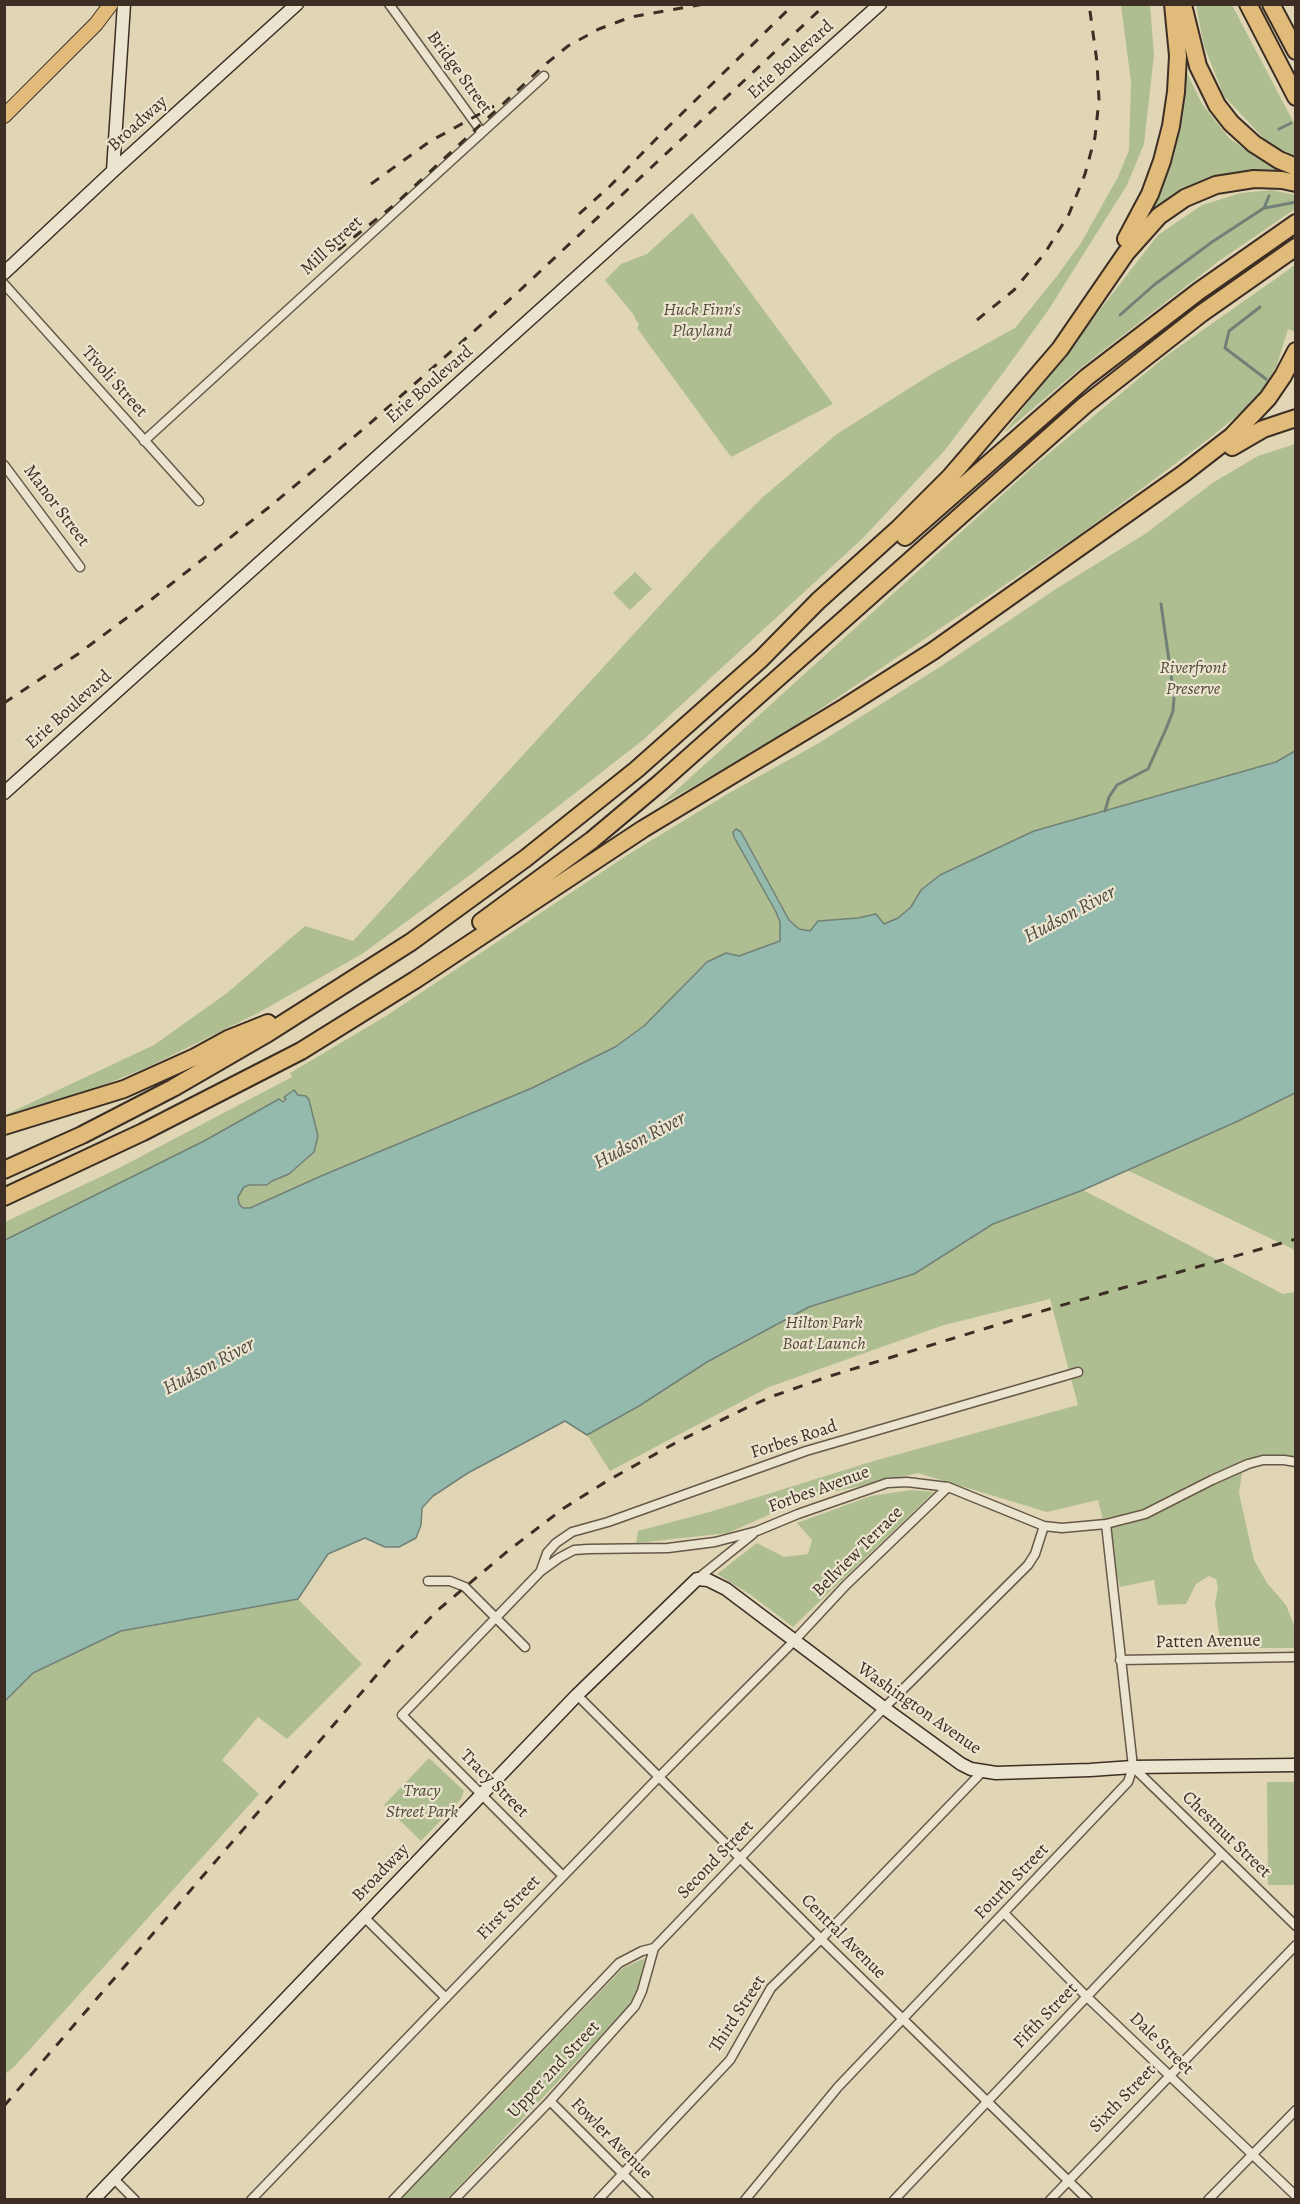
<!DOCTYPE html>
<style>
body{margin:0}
#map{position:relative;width:1300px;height:2204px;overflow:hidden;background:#e0d6b5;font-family:Alegreya,serif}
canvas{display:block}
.frame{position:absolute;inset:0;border:6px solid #3d2e25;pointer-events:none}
</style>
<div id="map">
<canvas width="1300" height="2204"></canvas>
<div class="frame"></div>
</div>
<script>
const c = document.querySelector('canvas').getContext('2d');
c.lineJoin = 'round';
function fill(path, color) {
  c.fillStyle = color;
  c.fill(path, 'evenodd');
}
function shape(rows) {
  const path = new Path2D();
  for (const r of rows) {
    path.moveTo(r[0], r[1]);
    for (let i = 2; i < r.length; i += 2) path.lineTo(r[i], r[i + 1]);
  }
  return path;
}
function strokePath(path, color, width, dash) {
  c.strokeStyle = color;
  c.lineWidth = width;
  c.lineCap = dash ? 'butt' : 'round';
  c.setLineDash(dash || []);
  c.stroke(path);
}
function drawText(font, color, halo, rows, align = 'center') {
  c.font = font + ' Alegreya,serif';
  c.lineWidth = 4.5;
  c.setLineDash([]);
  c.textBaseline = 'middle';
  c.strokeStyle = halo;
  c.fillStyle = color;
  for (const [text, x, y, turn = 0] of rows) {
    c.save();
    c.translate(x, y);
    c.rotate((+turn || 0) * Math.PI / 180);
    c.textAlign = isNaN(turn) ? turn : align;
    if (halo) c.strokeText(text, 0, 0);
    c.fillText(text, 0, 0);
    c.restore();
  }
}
const green = shape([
 [1121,5,1150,5,1154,55,1144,144,1127,185,1049,309,1003,373,945,450,863,538,643,740,470,875,362,954,258,1013,148,1067,77,1096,17,1112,5,1118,5,1115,154,1045,227,993,305,926,353,941,715,545,763,497,837,434,935,372,1015,328,1057,276,1081,243,1118,177,1129,150,1131,82],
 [1196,5,1232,5,1295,125,1295,156,1269,144,1224,96,1204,46],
 [1186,71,1202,104,1229,138,1257,158,1295,177,1266,171,1241,171,1200,182,1151,209,1174,156,1184,104],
 [1272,190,1295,195,1295,209,1219,261,1083,366,1004,433,1158,235,1202,205,1241,193],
 [692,213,833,404,731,457,637,328,639,324,635,319,634,315,605,280,621,264,647,254],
 [1295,265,1295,332,1288,329,1277,365,1257,399,1210,438,1079,535,773,741,660,805,1035,465,1166,356],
 [1295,444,1295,751,1276,762,1034,831,921,890,911,907,898,918,884,924,875,914,858,918,819,921,810,931,799,929,789,920,741,832,734,837,776,912,780,922,780,941,739,956,726,953,708,962,644,1026,615,1047,532,1088,250,1208,243,1208,239,1205,238,1197,244,1187,249,1185,267,1186,272,1181,289,1174,314,1152,318,1136,309,1100,298,1096,284,1097,286,1099,283,1102,279,1100,204,1141,5,1240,5,1222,117,1169,292,1077,290,1073,386,1016,629,854,729,793,819,743,943,665,1059,587,1145,534,1214,482,1258,456],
 [635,572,652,589,630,610,613,593],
 [1295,1093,1295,1250,1127,1170,1236,1122],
 [1083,1190,1283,1294,1295,1292,1295,1462,1261,1465,1242,1473,1239,1493,1254,1560,1267,1583,1286,1605,1295,1627,1295,1648,1221,1648,1215,1603,1218,1587,1216,1579,1209,1576,1196,1584,1186,1604,1158,1605,1154,1580,1120,1587,1098,1500,1047,1512,918,1473,837,1491,793,1504,728,1533,636,1543,638,1531,713,1511,877,1460,1078,1405,1050,1299,944,1325,769,1387,610,1471,587,1435,639,1406,707,1362,809,1307,914,1274,993,1224],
 [911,1490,934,1492,793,1627,751,1595,717,1574,757,1543,784,1557,808,1554,812,1540,797,1523,871,1496],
 [298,1599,362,1664,287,1739,258,1717,222,1760,259,1794,14,2067,5,2074,5,1701,33,1673,122,1631],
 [429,1758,464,1791,461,1799,421,1841,384,1805],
 [1267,1782,1295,1782,1295,1885,1268,1885],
 [645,1958,636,1995,628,2007,447,2199,400,2200,623,1968]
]);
const water = shape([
 [1295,751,1295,1093,1236,1122,1083,1190,993,1224,914,1274,809,1307,707,1362,639,1406,587,1435,565,1421,468,1473,433,1496,422,1508,421,1525,416,1538,399,1547,385,1547,365,1538,328,1554,298,1599,121,1631,33,1673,5,1701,5,1240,204,1141,279,1099,283,1102,286,1099,284,1097,294,1090,298,1095,306,1096,309,1100,318,1136,314,1152,289,1174,272,1181,267,1185,249,1185,244,1187,238,1197,239,1204,243,1208,250,1208,321,1176,532,1088,615,1047,644,1026,707,962,726,953,739,956,780,941,780,922,776,912,734,837,733,832,736,829,741,832,789,920,799,929,810,931,818,921,858,918,876,914,884,924,898,918,911,907,921,890,940,875,1034,831,1276,762,1295,751]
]);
const stream = shape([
 [1279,129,1291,123],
 [1265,208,1296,202],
 [1260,307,1229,331,1225,348,1266,379],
 [1120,315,1154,285,1212,242,1264,208,1269,196],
 [1161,604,1172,682],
 [1105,811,1109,797,1117,785,1148,769,1166,729,1173,711,1174,698]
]);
const street = shape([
 [389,4,481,131],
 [4,284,199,501],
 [144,441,544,76],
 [4,465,80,567],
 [541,1570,547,1553,556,1543,572,1532,608,1522,806,1451,1078,1372],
 [697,1579,753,1534],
 [428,1581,450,1581,465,1587,525,1647],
 [1120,1660,1296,1657],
 [577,1695,821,1939,1088,2200],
 [1133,1767,1296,1926],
 [563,1876,402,1715,541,1571,559,1558,574,1550,588,1549,668,1548,715,1542,757,1531,798,1514,887,1483,907,1482,948,1487,1044,1526,1062,1528,1106,1524,1145,1514,1212,1480,1248,1464,1263,1460,1284,1460,1296,1462],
 [1005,1914,1087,1997,1296,2196],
 [364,1917,446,1998],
 [550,2101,649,2200],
 [113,2178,135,2200],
 [251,2200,652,1784,793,1642,846,1585,948,1487],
 [393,2200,619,1963,642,1951,654,1948,884,1708,1028,1565,1035,1554,1044,1526],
 [454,2200,550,2101,635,2006,642,1991,654,1948],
 [598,2200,730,2060,771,1988,821,1939,983,1771],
 [745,2200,838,2087,1128,1782,1133,1767,1106,1524],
 [894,2200,1222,1854],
 [1050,2200,1296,1945],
 [1208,2200,1296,2110]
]);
const secondary = shape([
 [113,171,124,4],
 [4,273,113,171,297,4],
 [4,793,880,4],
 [93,2200,577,1695,697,1579,708,1580,726,1589,884,1708,961,1764,971,1769,996,1773,1090,1770,1133,1767,1296,1765]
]);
const primary = shape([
 [4,116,96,24,111,4]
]);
const highway = shape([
 [1248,4,1296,97],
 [1271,4,1296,51],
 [1183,5,1198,66,1217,105,1231,123,1254,144,1279,160,1296,167],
 [1126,239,1150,194,1162,161,1171,126,1176,92,1178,56,1173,4],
 [1232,447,1263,429,1296,418],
 [905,537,1087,377,1199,291,1296,223],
 [481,922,592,840,661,782,1085,405,1202,313,1296,247],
 [4,1126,124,1089,195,1057,228,1039,268,1023],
 [4,1170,82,1135,173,1088,268,1033,411,942,526,858,636,770,761,659,818,601,899,528,950,477,1060,349,1126,253,1159,216,1185,198,1216,185,1254,179,1282,180,1296,183],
 [4,1197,143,1132,301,1051,415,980,643,829,845,707,933,651,1183,474,1232,436,1268,398,1283,376,1296,351]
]);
const rail = shape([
 [371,184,429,142,494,106],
 [579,214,610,186,665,130,794,4],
 [338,250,393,206,547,63,568,46,599,29,631,17,704,4],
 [977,320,1014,290,1045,253,1069,214,1085,174,1095,137,1099,100,1097,62,1089,4],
 [4,703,78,654,152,599,268,508,367,426,517,293,826,4],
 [4,2106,394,1655,438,1610,509,1550,564,1508,607,1481,677,1442,750,1406,776,1395,830,1376,1059,1306,1296,1239]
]);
const streetNames = [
 ["Erie Boulevard",791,60,-42],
 ["Bridge Street",459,73,54],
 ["Broadway",138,124,-42],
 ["Mill Street",332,246,-43],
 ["Tivoli Street",114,382,48],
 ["Erie Boulevard",430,385,-41],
 ["Manor Street",56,506,53],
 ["Erie Boulevard",69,710,-42],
 ["Forbes Road",794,1440,-18],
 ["Forbes Avenue",819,1490,-20],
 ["Bellview Terrace",858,1552,-45],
 ["Patten Avenue",1208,1642,-1],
 ["Washington Avenue",919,1709,35],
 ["Tracy Street",494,1784,45],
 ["Chestnut Street",1226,1835,44],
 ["Second Street",716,1860,-46],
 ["Broadway",381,1873,-46],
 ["Fourth Street",1012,1882,-46],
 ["First Street",509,1908,-46],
 ["Central Avenue",843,1937,45],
 ["Third Street",738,2014,-57],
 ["Fifth Street",1046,2016,-46],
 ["Dale Street",1161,2044,44],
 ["Upper 2nd Street",554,2070,-47],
 ["Sixth Street",1123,2099,-46],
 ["Fowler Avenue",611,2139,45]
];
const parkNames = [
 ["Huck Finn's",702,311],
 ["Playland",702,332],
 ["Riverfront",1193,669],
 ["Preserve",1193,690],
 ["Hilton Park",824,1324],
 ["Boat Launch",824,1345],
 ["Tracy",422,1792],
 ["Street Park",422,1813]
];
const waterNames = [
 ["Hudson River",1070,915,-28],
 ["Hudson River",640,1141,-28],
 ["Hudson River",209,1367,-28]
];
fill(green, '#afbe90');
fill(water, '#94b9ad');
strokePath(water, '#718177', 1.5);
strokePath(stream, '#718177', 3);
strokePath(street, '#665849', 11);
strokePath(secondary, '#3d2e25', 15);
strokePath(primary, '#3d2e25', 16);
strokePath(highway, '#3d2e25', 20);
strokePath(street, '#ebe4cf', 8);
strokePath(secondary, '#ebe4cf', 12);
strokePath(primary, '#e0bb7a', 14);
strokePath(highway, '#e0bb7a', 16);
strokePath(rail, '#3d2e25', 3, [10, 10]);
drawText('18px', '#3d2e25', '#ebe4cf', streetNames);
drawText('italic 18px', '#544b3a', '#ebe4cf', parkNames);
drawText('italic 20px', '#4e4a40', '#ebe4cf', waterNames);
</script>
